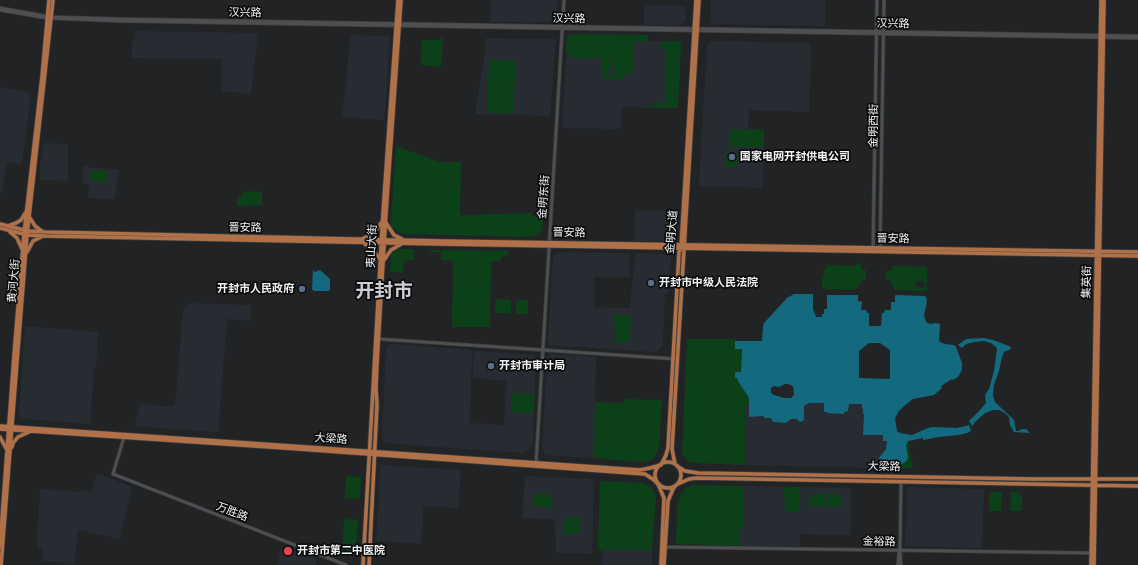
<!DOCTYPE html>
<meta charset="utf-8">
<style>
body{margin:0}
canvas{display:block;background:#212325}
</style>
<canvas width="1138" height="565"></canvas>
<script>
const c = document.querySelector('canvas').getContext('2d');
c.lineJoin = 'round';
function fill(path, color) {
  c.fillStyle = color;
  c.fill(path, 'evenodd');
}
function shape(rows) {
  const path = new Path2D();
  for (const r of rows) {
    if (r.length === 3) {
      path.moveTo(r[0] + r[2], r[1]);
      path.arc(r[0], r[1], r[2], 0, 2 * Math.PI);
      continue;
    }
    path.moveTo(r[0], r[1]);
    for (let i = 2; i < r.length; i += 2) path.lineTo(r[i], r[i + 1]);
  }
  return path;
}
function strokePath(path, color, width, dash) {
  c.strokeStyle = color;
  c.lineWidth = width;
  c.lineCap = dash ? 'butt' : 'round';
  c.setLineDash(dash || []);
  c.stroke(path);
}
function drawText(font, color, halo, rows, align = 'center') {
  c.font = font + ' "Noto Sans","Noto Sans SC",sans-serif';
  c.lineWidth = 3.5;
  c.setLineDash([]);
  c.textBaseline = 'middle';
  c.strokeStyle = halo;
  c.fillStyle = color;
  for (const [text, x, y, turn = 0] of rows) {
    c.save();
    c.translate(x, y);
    c.rotate((+turn || 0) * Math.PI / 180);
    c.textAlign = isNaN(turn) ? turn : align;
    if (halo) c.strokeText(text, 0, 0);
    c.fillText(text, 0, 0);
    c.restore();
  }
}
const built = shape([
 [491,0,558,0,557,18,554,22,490,22],
 [711,0,825,0,825,26,713,24,710,21],
 [644,5,686,6,686,18,684,22,679,25,644,25],
 [135,31,258,33,251,94,222,91,222,59,131,58,133,38,135,38],
 [351,35,389,36,390,42,384,120,342,117],
 [486,38,556,39,550,116,476,114,476,108,484,59],
 [569,40,679,41,681,47,678,108,622,107,622,127,620,127,620,129,562,128,567,41],
 [711,41,811,43,809,112,749,110,748,129,764,129,763,188,699,186,707,44],
 [0,87,31,93,22,164,7,162,1,194,0,194],
 [44,143,68,144,68,181,40,180,40,166],
 [83,166,88,166,89,168,119,169,115,199,88,198,89,184,83,184],
 [635,211,672,211,672,238,667,241,635,241],
 [559,252,630,253,630,277,594,277,594,307,630,308,635,253,670,254,671,257,669,293,665,293,663,345,660,349,654,352,549,345,548,342,553,256],
 [188,303,251,305,250,321,227,319,218,432,134,426,140,403,155,406,175,406,183,309],
 [25,326,98,332,96,368,94,368,90,424,23,419,19,414],
 [390,344,472,350,470,423,504,425,506,381,473,378,474,351,534,355,536,358,533,441,529,449,524,453,522,453,384,443,382,438,386,348],
 [551,354,596,357,594,458,546,455,542,449,547,358,548,355],
 [746,403,749,403,749,417,763,416,765,418,771,418,773,422,786,423,791,419,797,419,804,405,809,403,824,403,844,412,849,404,862,404,864,414,883,435,887,441,886,449,879,459,879,468,745,465],
 [380,465,461,470,458,508,423,506,422,544,376,541],
 [97,473,132,487,120,539,78,530,74,564,42,561,43,550,41,548,37,548,40,489,80,492,81,490,92,492],
 [525,476,591,479,594,482,592,554,556,553,555,519,522,518],
 [744,486,851,488,850,535,800,534,800,546,739,546,739,529,743,529],
 [907,487,984,489,982,548,905,546],
 [283,546,316,559,316,565,278,565,279,556],
 [602,550,652,550,652,565,602,565]
]);
const green = shape([
 [571,34,648,35,648,41,634,41,634,73,626,73,625,77,623,79,603,79,602,78,602,58,569,58,569,53,566,50,567,37],
 [604,48,612,49,612,67,616,67,615,75,603,75],
 [441,38,443,38,441,67,421,65,422,40,440,40],
 [661,41,679,41,681,44,678,108,642,107,642,106,650,106,656,103,665,103,666,50,659,48,659,46,661,45],
 [604,49,611,49,610,75,604,74],
 [489,60,516,61,513,113,489,113,487,110],
 [730,129,764,130,763,147,729,147],
 [396,146,440,162,461,162,460,215,532,213,532,216,544,216,542,230,538,234,533,237,404,234,398,232,391,226,391,223],
 [727,152,737,153,737,167,726,167,726,153],
 [93,170,107,171,107,180,104,182,92,181,91,172],
 [244,191,262,192,262,205,238,206,237,204,238,199],
 [398,249,414,249,414,260,404,260,403,273,390,272,391,255],
 [430,250,509,251,508,255,502,256,500,261,491,261,490,327,452,327,453,261,441,260,441,252,430,252],
 [857,263,861,264,861,270,866,270,866,280,861,280,861,283,855,290,823,289,822,287,822,277,823,277,824,269,826,269,826,265,856,266],
 [892,266,927,267,927,283,924,283,924,281,916,281,915,287,924,288,924,286,927,286,927,291,894,290,894,286,891,285,891,280,886,279,886,271,892,271],
 [496,299,511,300,511,313,495,313,495,301],
 [517,300,525,300,527,301,528,303,528,313,527,314,519,314,516,313,516,302],
 [614,315,631,316,630,343,615,342,616,323,614,323],
 [687,339,736,339,735,348,742,349,741,372,735,378,737,378,738,381,749,398,749,403,746,403,745,465,693,463,687,461,682,454,682,450],
 [512,393,535,394,534,413,511,412],
 [624,399,662,400,659,448,654,458,650,461,638,462,594,458,595,402,624,403],
 [908,441,913,468,879,468,879,460,884,462,908,457,906,445],
 [346,476,361,477,360,499,345,498],
 [600,481,642,483,646,484,652,488,654,492,656,499,652,550,598,550],
 [693,485,744,486,743,529,739,529,739,546,676,544,677,508,680,495,687,487],
 [784,487,800,487,800,512,785,512],
 [991,491,1002,492,1001,511,989,511,989,495,991,495],
 [1011,492,1020,492,1020,495,1022,496,1022,511,1010,511],
 [535,493,550,495,551,497,551,507,548,508,533,506,533,495],
 [819,493,825,493,825,506,823,507,810,507,810,499,812,496],
 [829,493,835,494,841,497,842,507,828,507,828,494],
 [564,518,580,518,580,534,563,534],
 [344,519,358,520,356,553,350,557,342,553]
]);
const water = shape([
 [313,270,315,272,320,270,330,279,330,289,329,291,314,291,312,289],
 [794,294,813,294,813,309,816,317,822,317,822,314,824,314,824,309,827,309,827,295,858,295,858,301,862,302,861,310,866,310,867,313,869,313,869,326,881,326,882,313,884,313,885,310,891,310,891,302,895,302,895,295,925,296,927,299,926,307,924,315,926,322,930,324,935,323,940,324,939,340,940,342,945,344,954,345,956,347,962,363,962,370,958,377,953,380,952,379,941,386,942,388,934,395,913,399,904,406,899,411,895,418,897,431,900,433,912,435,928,428,933,427,957,428,969,425,971,431,967,433,959,435,939,437,923,440,923,438,908,441,906,445,908,457,907,460,905,462,902,464,885,464,882,461,879,460,879,458,886,449,887,441,883,441,883,435,863,435,864,414,863,414,863,409,862,408,862,404,849,404,848,411,844,412,844,414,827,413,827,412,824,412,824,403,809,403,804,406,804,420,800,422,797,419,791,419,786,423,773,422,771,418,765,418,763,416,749,417,749,398,738,381,737,378,735,378,735,372,741,372,742,349,735,349,735,341,762,341,763,327,764,323,787,298],
 [869,343,880,343,890,350,890,379,859,378,859,351],
 [785,384,788,384,793,386,794,394,793,396,791,398,784,398,774,395,771,393,771,388,772,387,774,386,779,387],
 [984,338,993,340,1009,346,1011,348,1011,349,1004,352,1002,357,999,371,994,385,993,393,993,396,995,402,1014,420,1016,431,1018,431,1022,429,1026,429,1030,433,1014,432,1010,425,1009,417,1006,414,999,410,993,410,985,413,975,422,972,426,969,421,980,410,986,403,985,395,989,389,994,371,997,349,996,347,991,343,984,341,975,342,966,344,962,348,958,345,966,339]
]);
const minor = shape([
 [0,8,51,17,120,19,1138,36],
 [0,10,47,18,120,21,1138,38],
 [873,249,877,0],
 [880,249,884,0],
 [379,339,677,359],
 [124,437,113,474,346,565],
 [536,464,564,0],
 [666,547,1091,553],
 [898,565,899,553],
 [901,565,900,550,901,482]
]);
const major = shape([
 [30,218,35,226,43,232],
 [386,223,394,235,402,239],
 [0,224,28,231,46,232,441,241,1138,252],
 [8,226,16,223,21,220,26,212],
 [0,228,27,235,46,236,441,244,1138,256],
 [10,232,17,238,22,249],
 [364,238,373,234,382,222],
 [365,244,373,250,380,259],
 [27,252,33,241,41,237],
 [384,260,391,250,401,244],
 [0,426,640,470,650,468,661,465,666,455,668,448,679,252,681,248,696,0],
 [0,429,285,448,645,474,654,480,658,484,664,498,661,565],
 [0,437,7,450],
 [12,447,13,443,18,437,29,432],
 [668,475,13],
 [675,464,672,449,699,0],
 [677,466,685,471,698,473,1032,479,1138,479],
 [678,484,689,479,697,478,1138,486],
 [0,546,14,356,24,234,42,77,49,0],
 [1,565,27,235,53,0],
 [363,565,383,213,398,0],
 [369,565,377,405,376,388,377,363,386,213,401,0],
 [664,565,668,501,673,489,676,485],
 [1091,565,1101,0],
 [1094,565,1104,0]
]);
const markers = [
 [732,157,4,"#5c6f8a"],
 [651,283,4,"#5c6f8a"],
 [302,289,4,"#5c6f8a"],
 [491,366,4,"#5c6f8a"],
 [288,551,5,"#e0444e"]
];
const streetNames = [
 ["汉兴路",245,13,1],
 ["汉兴路",569,19,1],
 ["汉兴路",893,24,1],
 ["金明西街",874,126,-89],
 ["金明东街",544,197,-86],
 ["晋安路",245,228,1],
 ["金明大道",672,232,-85],
 ["晋安路",569,233,1],
 ["晋安路",893,239,1],
 ["夷山大街",372,246,-87],
 ["黄河大街",14,281,-85],
 ["集英街",1087,282,-89],
 ["大梁路",331,439,4],
 ["大梁路",884,467,1],
 ["万胜路",232,512,21],
 ["金裕路",879,542,1]
];
const poiNames = [
 ["国家电网开封供电公司",740,157],
 ["开封市中级人民法院",659,283],
 ["开封市人民政府",294,289,"right"],
 ["开封市审计局",499,366],
 ["开封市第二中医院",297,551]
];
const townNames = [
 ["开封市",384,292]
];
fill(built, '#272c32');
fill(green, '#0b4019');
fill(water, '#136a7f');
strokePath(minor, '#3e3f40', 4);
strokePath(major, '#3e3f40', 5);
strokePath(minor, '#4e4f51', 2.5);
strokePath(major, '#b07148', 3.5);
for (const [x, y, r, color] of markers) {
  const dot = new Path2D();
  dot.arc(x, y, r, 0, 2 * Math.PI);
  c.fillStyle = color;
  c.fill(dot);
  strokePath(dot, '#0b0c0d', 1.5);
}
drawText('11px', '#f1f2f3', '#0b0c0d', streetNames);
drawText('bold 11px', '#f1f2f3', '#0b0c0d', poiNames, 'left');
drawText('bold 19px', '#ccced1', '#0b0c0d', townNames);
</script>
